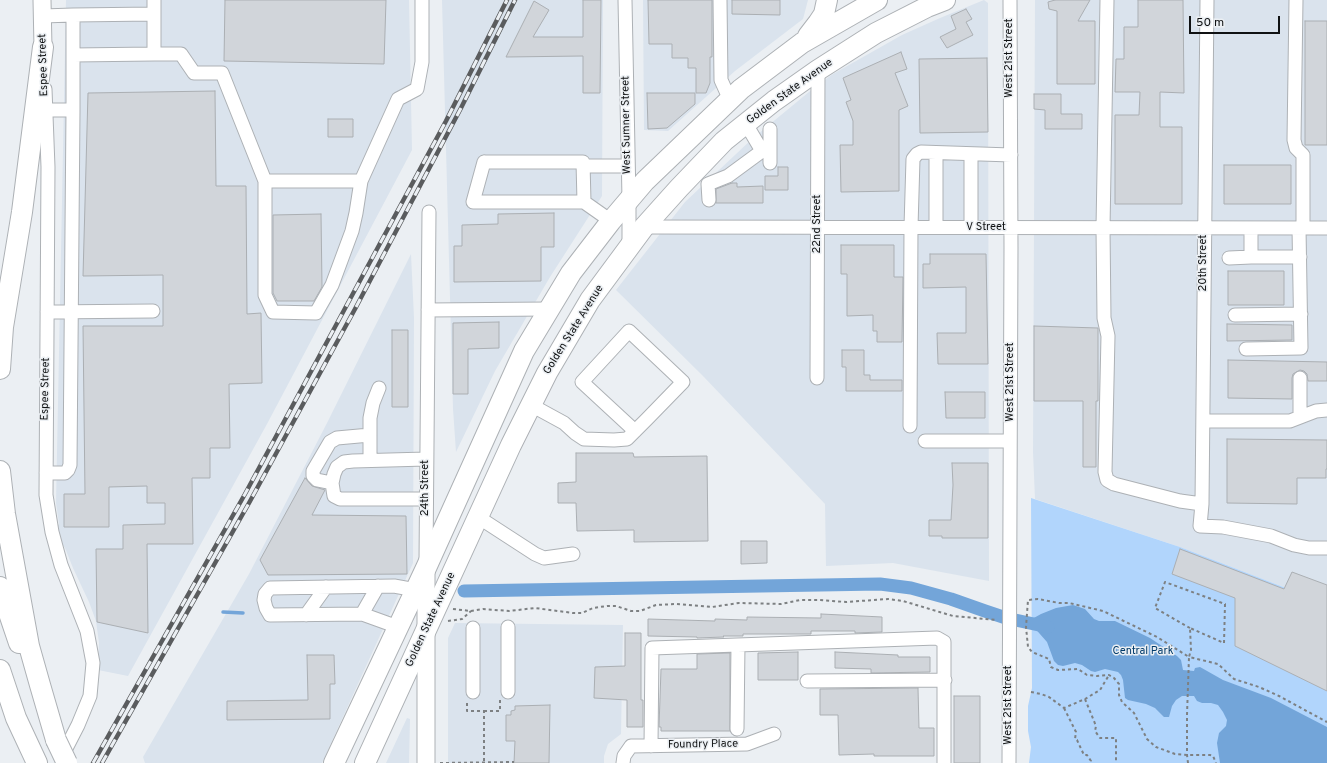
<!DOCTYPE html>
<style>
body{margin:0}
#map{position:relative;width:1327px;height:763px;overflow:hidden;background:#ebeff3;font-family:Overpass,sans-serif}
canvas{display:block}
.scale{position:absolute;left:1189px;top:16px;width:91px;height:18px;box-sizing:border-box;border:2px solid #101213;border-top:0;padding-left:5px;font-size:12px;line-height:14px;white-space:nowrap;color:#101213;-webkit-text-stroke:3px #ebeff3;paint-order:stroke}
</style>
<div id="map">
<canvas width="1327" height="763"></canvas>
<div class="scale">50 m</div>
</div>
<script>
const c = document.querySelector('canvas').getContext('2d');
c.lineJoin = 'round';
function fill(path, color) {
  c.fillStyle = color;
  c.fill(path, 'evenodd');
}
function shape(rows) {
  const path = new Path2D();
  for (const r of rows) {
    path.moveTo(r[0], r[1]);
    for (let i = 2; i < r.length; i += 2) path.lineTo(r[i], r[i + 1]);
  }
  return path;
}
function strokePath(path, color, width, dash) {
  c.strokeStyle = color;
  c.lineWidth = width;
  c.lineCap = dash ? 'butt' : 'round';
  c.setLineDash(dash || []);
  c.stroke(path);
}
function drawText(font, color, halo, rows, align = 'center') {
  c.font = font + ' Overpass,sans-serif';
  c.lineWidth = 3;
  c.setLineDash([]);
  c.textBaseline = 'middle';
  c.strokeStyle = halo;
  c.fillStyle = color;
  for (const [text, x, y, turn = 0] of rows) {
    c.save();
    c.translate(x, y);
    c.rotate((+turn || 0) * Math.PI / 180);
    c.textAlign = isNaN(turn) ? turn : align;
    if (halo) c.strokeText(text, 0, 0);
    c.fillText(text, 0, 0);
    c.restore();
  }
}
const built = shape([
 [66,0,409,0,412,150,267,424,128,676,98,670,99,643,96,621,89,602,73,568,65,548,52,532,59,524,56,503],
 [442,0,603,0,602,196,550,277,495,371,456,452,453,409],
 [643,0,808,0,803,19,735,71,668,131,644,130],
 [984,0,988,3,989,581,893,563,826,566,825,504,703,376,616,290,685,202,752,139,815,87,833,74,902,35,940,18],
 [1035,0,1327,0,1327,604,1180,547,1035,499,1033,452],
 [411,254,414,318,413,563,322,763,145,763,143,757,249,574,327,423],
 [455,623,623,625,621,734,608,744,604,756,604,763,448,763,448,638],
 [407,718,410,719,409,763,386,763]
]);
const green = shape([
 [1031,498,1180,547,1327,604,1327,763,1029,763,1031,747,1028,731,1028,706,1032,688]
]);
const water = shape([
 [1073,605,1085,609,1094,619,1099,621,1115,621,1150,638,1177,656,1181,660,1183,670,1194,671,1195,668,1200,667,1223,680,1271,698,1327,727,1327,763,1220,763,1217,743,1219,733,1226,726,1227,720,1223,712,1218,705,1211,703,1202,703,1197,701,1194,696,1182,696,1176,700,1172,706,1169,717,1164,717,1155,708,1146,704,1128,700,1125,698,1123,680,1121,675,1118,672,1105,669,1095,672,1091,671,1082,665,1075,663,1063,666,1058,665,1054,661,1047,642,1032,625,1032,619,1041,614,1056,608]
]);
const stream = shape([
 [223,612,243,613]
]);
const canal = shape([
 [464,591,880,584,911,588,951,599,985,611,1006,618,1048,627]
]);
const building = shape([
 [225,0,386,0,384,64,224,61,225,0],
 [583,0,601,0,600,93,583,93,583,56,506,57,534,1,549,10,533,37,583,37,583,0],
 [648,0,712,0,712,57,710,57,710,83,706,93,696,93,696,68,688,68,688,58,672,58,672,44,649,44,648,0],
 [732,0,780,0,780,15,732,14,732,0],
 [1055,0,1090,0,1078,21,1095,21,1095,84,1057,84,1057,11,1049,9,1048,2,1055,0],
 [1138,0,1183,0,1184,93,1160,92,1160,127,1182,127,1182,204,1115,204,1115,115,1139,115,1140,92,1115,92,1116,59,1124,59,1124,27,1138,27,1138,0],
 [966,9,972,19,966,22,973,35,947,48,940,37,956,29,951,16,966,9],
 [1305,21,1327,21,1327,145,1305,145,1305,21],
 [901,52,907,69,895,73,908,106,899,110,899,191,841,192,840,145,853,145,853,121,846,102,851,100,843,78,901,52],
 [987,58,988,132,920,133,919,59,987,58],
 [215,91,216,186,246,186,247,314,261,313,262,383,229,384,230,448,210,448,210,478,192,478,193,544,147,544,148,633,97,622,96,549,123,549,123,525,165,524,165,503,147,503,147,486,109,487,109,527,64,527,64,494,85,494,83,326,163,326,163,275,83,276,88,93,215,91],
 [647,93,695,93,695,104,667,128,648,129,647,93],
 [1034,94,1061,94,1061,114,1082,114,1082,129,1045,129,1045,110,1034,109,1034,94],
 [328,119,353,119,353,137,328,137,328,119],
 [1224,165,1291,165,1291,204,1224,204,1224,165],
 [778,167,788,167,788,190,765,190,765,176,778,176,778,167],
 [732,183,737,183,737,187,763,186,763,203,716,203,716,189,732,183],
 [554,213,554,247,541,247,541,281,454,282,454,246,462,246,462,225,498,224,498,214,554,213],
 [321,214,322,287,314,301,277,301,273,293,273,215,321,214],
 [841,245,894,245,894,277,903,277,902,342,877,342,877,331,873,331,873,315,847,316,847,274,841,274,841,245],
 [930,254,986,254,988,364,938,364,937,333,966,333,966,287,923,288,923,264,930,264,930,254],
 [1228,271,1284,271,1284,305,1228,305,1228,271],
 [499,322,499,348,468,349,468,394,453,394,453,323,499,322],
 [1227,324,1292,325,1292,340,1227,341,1227,324],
 [1034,326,1098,328,1098,401,1096,401,1096,467,1083,467,1083,401,1034,401,1034,326],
 [392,330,408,330,408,407,392,407,392,330],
 [842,350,864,350,864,375,870,375,870,380,902,380,902,391,846,391,846,367,842,367,842,350],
 [1228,360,1327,362,1327,381,1308,381,1307,374,1304,371,1300,370,1293,374,1292,378,1292,399,1228,398,1228,360],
 [945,392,985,392,985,418,946,418,945,392],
 [1227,439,1327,440,1327,469,1326,469,1326,478,1297,478,1297,504,1227,503,1227,439],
 [576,453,633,453,634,457,707,456,708,541,634,542,634,530,577,531,576,503,558,503,558,483,576,482,576,453],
 [952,463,988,463,988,538,942,538,942,536,929,536,929,520,951,520,953,485,952,463],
 [305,478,312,486,325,490,312,515,406,516,407,574,268,575,260,560,305,478],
 [741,541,767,541,767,563,741,564,741,541],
 [1180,549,1284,589,1292,572,1327,585,1327,691,1235,646,1235,598,1172,574,1180,549],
 [821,614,882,617,882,632,855,633,855,631,811,631,811,634,743,634,743,636,723,636,724,637,697,638,697,637,648,636,648,619,715,621,715,619,747,620,747,617,821,618,821,614],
 [625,633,641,633,641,700,643,700,643,727,627,727,627,700,594,698,595,667,625,666,625,633],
 [798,652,798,680,758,680,758,653,798,652],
 [835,652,898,655,898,657,930,657,930,672,871,673,871,669,835,668,835,652],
 [730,653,730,731,661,731,661,727,659,727,661,669,697,669,697,654,730,653],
 [307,655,334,655,335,684,330,684,330,719,227,720,227,701,308,700,307,655],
 [918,688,919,728,934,728,934,756,874,756,874,754,839,755,838,715,820,715,820,689,918,688],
 [954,696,980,696,980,763,954,763,954,696],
 [550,705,549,763,514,763,515,741,506,741,506,715,511,715,511,711,515,710,515,706,550,705]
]);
const path = shape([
 [453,609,471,611,483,609,509,611,535,608,573,613,582,613,593,608,607,606,616,606,631,611,640,611,656,605,676,604,712,607,739,603,781,604,800,600,820,600,846,602,888,599,903,601,953,616,997,620],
 [448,621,462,619,471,611],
 [1190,628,1155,608,1165,582,1225,604,1224,643,1190,628,1191,650,1189,657,1218,664,1234,679,1259,687,1279,696,1327,722],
 [1031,692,1041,694,1049,697,1064,708,1085,699,1100,690,1109,675],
 [1085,699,1096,726,1095,731,1100,738,1116,738,1116,763],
 [467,703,467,711,484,711,484,762],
 [1064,708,1076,732,1075,739,1077,740,1084,755,1087,755,1091,761,1090,763],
 [484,711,500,711,500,700],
 [440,763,514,762],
 [1188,763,1187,755,1187,715,1189,657,1157,637,1103,611,1069,603,1059,603,1038,599,1028,600,1026,627,1028,647,1032,652,1049,659,1051,667,1058,670,1078,669,1087,675,1097,676,1109,675,1114,678,1119,684,1119,695,1122,702,1134,713,1147,739,1156,747,1175,754,1187,755,1210,755,1213,756,1216,763]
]);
const minor = shape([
 [625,0,629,199,629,248],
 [720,0,721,80,730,100],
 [1107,0,1103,228,1104,318,1108,336,1105,472,1107,480,1114,484,1180,501,1202,504],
 [1207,0,1202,504,1200,526,1223,527,1271,536,1294,545,1309,548,1327,548],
 [1296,0,1294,140,1296,148,1303,155,1303,228],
 [73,15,153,14],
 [43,16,73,15,73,110],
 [154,54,181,54,194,73,222,73,265,181,361,181,398,99,417,89,422,62,422,0],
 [73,55,154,54,154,0],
 [45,89,48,167,46,495,52,532,61,565,87,631,93,663,90,696,78,725,61,758],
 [38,110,73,110,70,465,68,470,65,473,46,473],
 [770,129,770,163],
 [936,153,936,227],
 [971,154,971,227],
 [484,162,583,162,584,202,473,202,484,162],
 [583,166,628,166],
 [265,181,265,295,273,312,316,313,332,285,352,231,356,213,361,181],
 [709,200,708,184,728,176,762,151,746,124],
 [584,202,611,221],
 [644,227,1327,228],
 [1251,257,1300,257],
 [1229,258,1251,257,1251,228],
 [428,310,549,309],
 [47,312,153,311],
 [1235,315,1301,314],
 [1246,349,1301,348,1299,228],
 [817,378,818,70],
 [1300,378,1300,417],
 [531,405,564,423,575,433,584,439,614,440,627,439,647,419,683,382,629,331,582,382,635,431],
 [1203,421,1290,421,1316,411,1327,410],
 [910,426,911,227,913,159,917,154,921,152,1011,155],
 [925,441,1010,441],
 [370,460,370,418,373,403,379,388],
 [332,483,317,480,313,476,313,471,330,442,337,438,370,435],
 [426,499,340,499,334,496,332,483,334,474,337,467,344,462,353,461,426,459],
 [478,517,535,554,544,558,573,554],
 [426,560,429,212],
 [362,614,378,586],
 [306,615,326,587],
 [398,627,362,614,270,615,266,608,264,600,265,594,270,588,394,586,416,590],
 [508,627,508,692],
 [473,628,473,692],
 [807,681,945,680],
 [737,729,738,645],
 [651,746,652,648,937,638,944,642,944,763],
 [623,763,624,756,631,746,747,744,774,734],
 [1009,763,1011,247,1010,0]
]);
const major = shape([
 [42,0,43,47],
 [426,569,426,763]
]);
const highway = shape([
 [808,36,818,23,824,14,827,0],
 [0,369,3,327,22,212,43,47],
 [0,471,5,514,29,646,40,685,56,740],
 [0,587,19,643],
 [0,670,16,718,37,763],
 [334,763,426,568,524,351,571,273,611,221,645,181,741,89,802,43,877,0],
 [365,763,511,445,547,373,590,300,644,227,679,188,724,141,774,101,818,70,876,33,927,7,945,0]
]);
const rail = shape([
 [93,763,245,494,446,121,507,0],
 [102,763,249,503,355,309,461,108,515,0]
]);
const highwayBridge = shape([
 [56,740,67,763]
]);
const streetNames = [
 ["West 21st Street",1010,58,-90],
 ["Espee Street",44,65,-92],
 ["Golden State Avenue",790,92,-36],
 ["West Sumner Street",627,125,-91],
 ["22nd Street",818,224,-90],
 ["V Street",986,228],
 ["20th Street",1204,263,-90],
 ["Golden State Avenue",574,330,-58],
 ["West 21st Street",1011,382,-90],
 ["Espee Street",46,389,-89],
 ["24th Street",426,488,-90],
 ["Golden State Avenue",431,620,-65],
 ["West 21st Street",1009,705,-90],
 ["Foundry Place",703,745,-1]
];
const parkNames = [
 ["Central Park",1143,652]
];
fill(built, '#dae3ed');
fill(green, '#b1d5fc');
fill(water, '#73a5d9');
strokePath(stream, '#73a5d9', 3.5);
strokePath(canal, '#73a5d9', 13);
fill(building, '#d1d5da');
strokePath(building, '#abafb3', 1);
strokePath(minor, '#adb1b5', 15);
strokePath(major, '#adb1b5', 19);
strokePath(highway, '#adb1b5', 22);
strokePath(path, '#7d8082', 2, [3, 3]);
strokePath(minor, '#fff', 13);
strokePath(major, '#fff', 17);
strokePath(highway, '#fff', 20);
strokePath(rail, '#5a5c5e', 4.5);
strokePath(rail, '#ebeff3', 3, [9]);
strokePath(highwayBridge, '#adb1b5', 22, []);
strokePath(highwayBridge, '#fff', 20);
drawText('11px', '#101213', '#ebeff3', streetNames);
drawText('11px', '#003a6a', '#ebeff3', parkNames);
</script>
